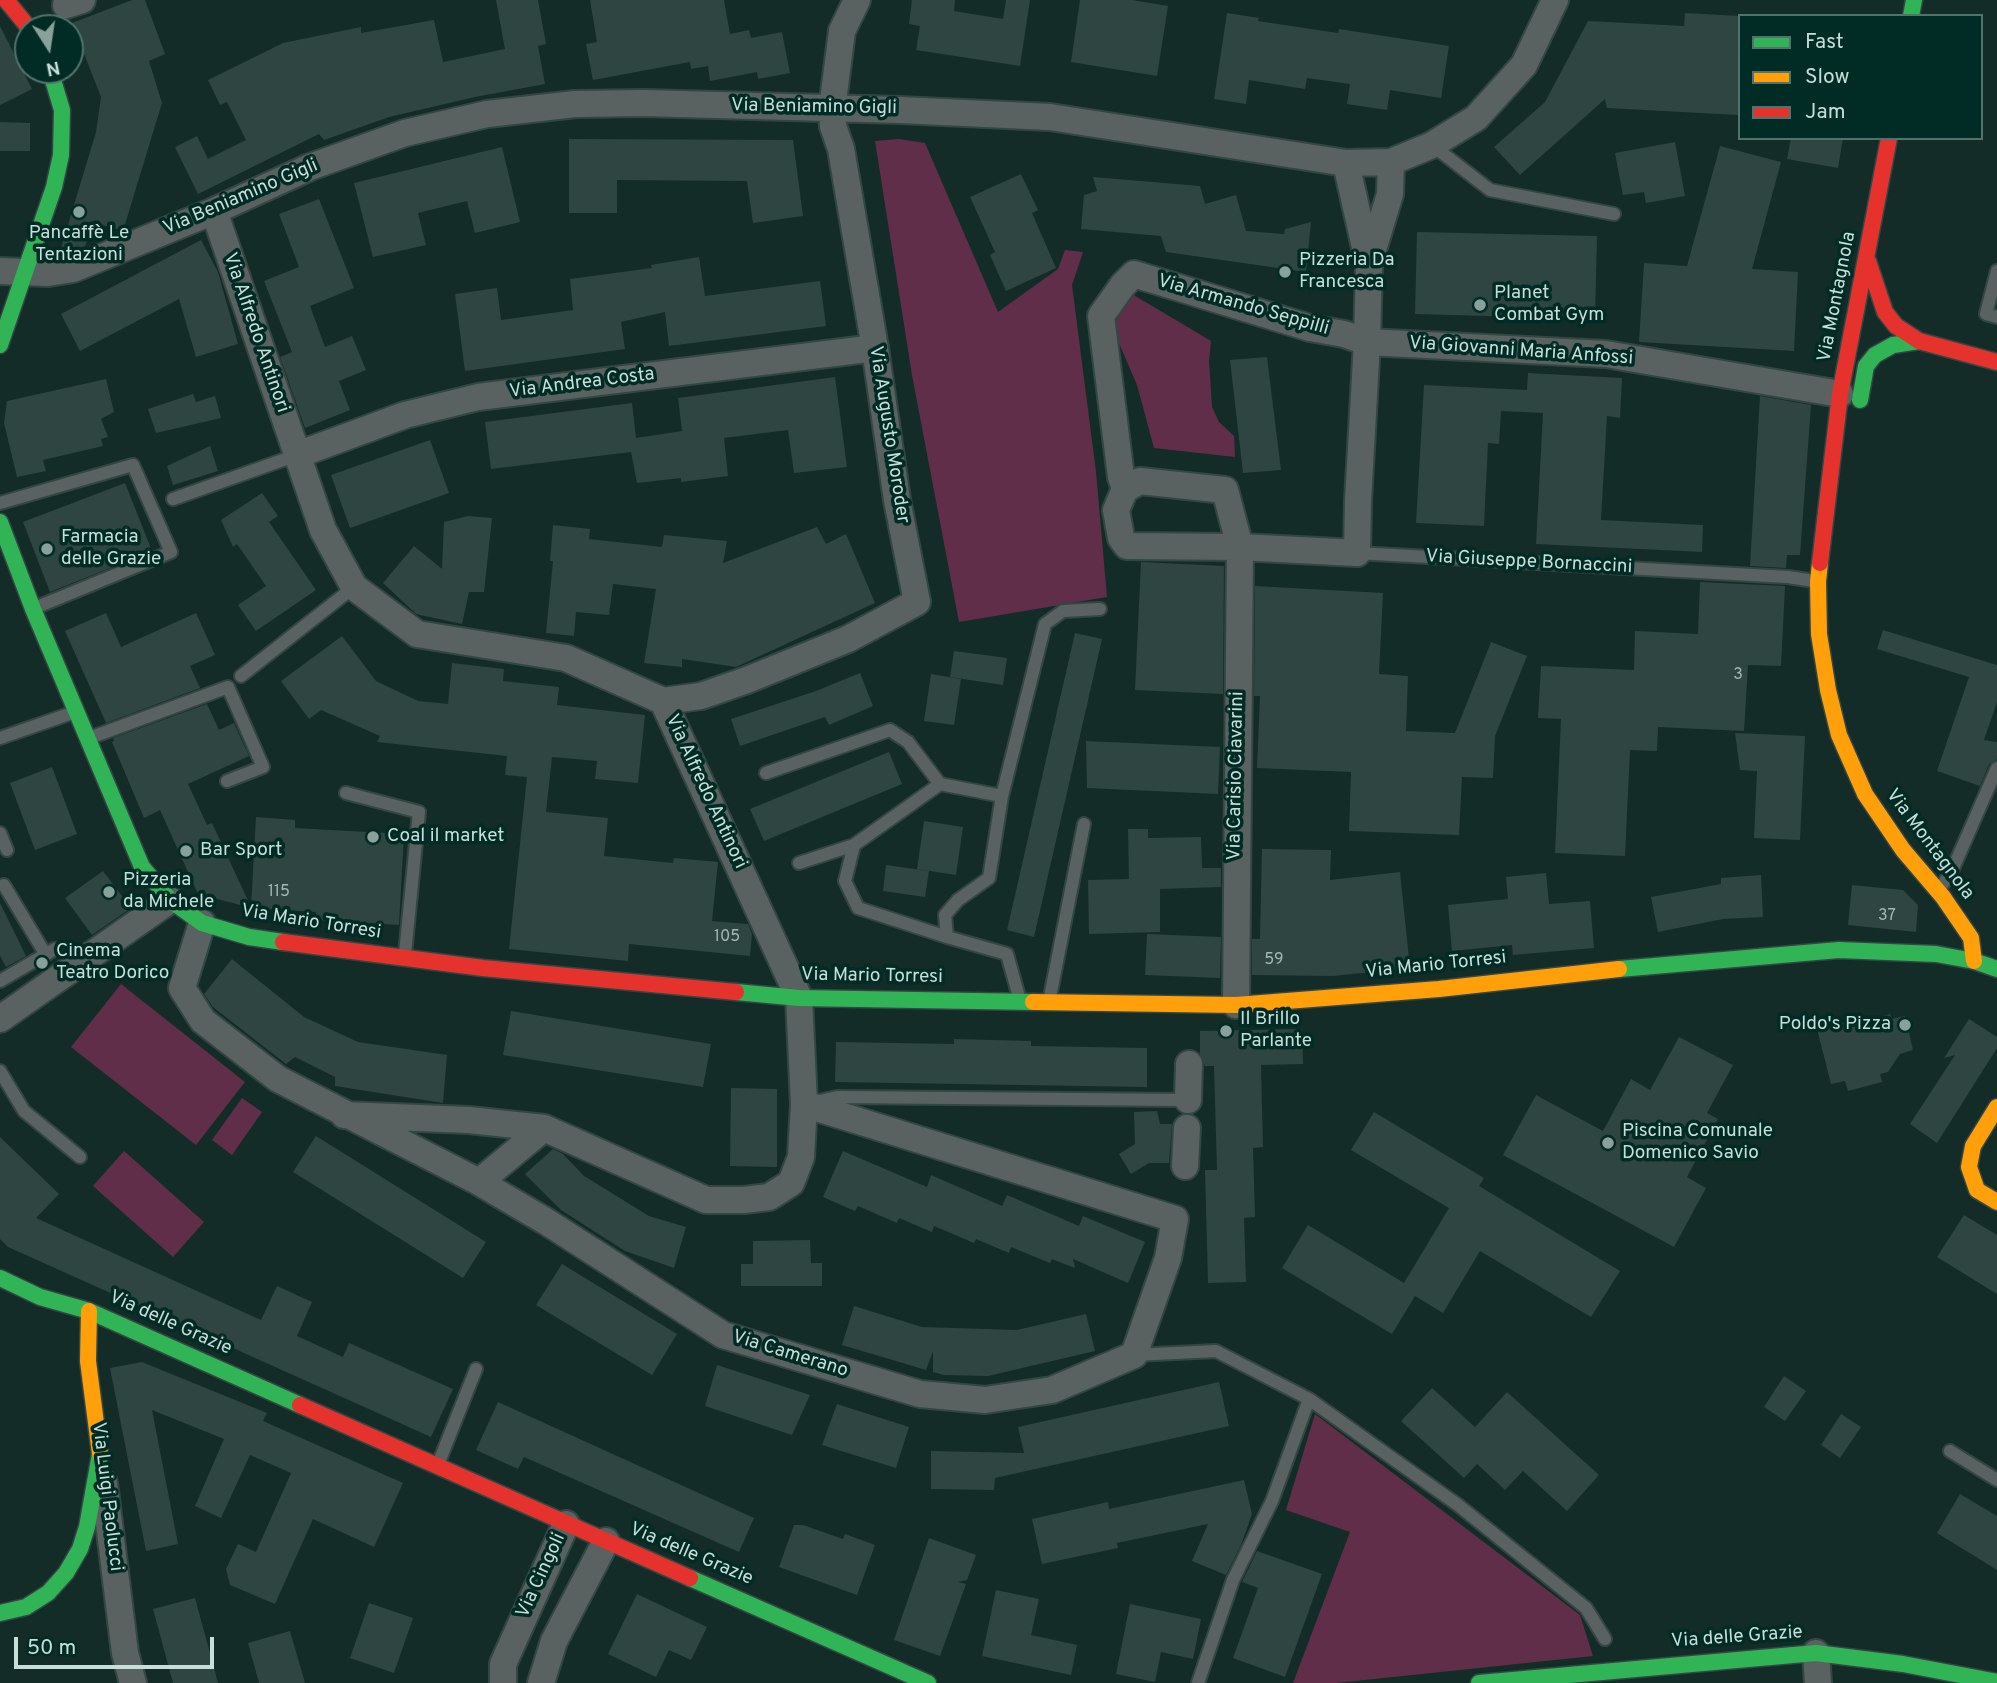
<!DOCTYPE html>
<meta charset="utf-8">
<style>
body{margin:0}
#map{position:relative;width:1997px;height:1683px;overflow:hidden;background:#142c28;font-family:Overpass,sans-serif}
canvas{display:block}
.legend{position:absolute;left:1738px;top:14px;width:245px;height:126px;box-sizing:border-box;background:#002c25;border:2px solid #50736d;margin:0;padding:9px 12px;list-style:none;font-size:21px;color:#c8ded9}
.legend li{display:flex;align-items:center;gap:14px;height:35px}
.legend b{width:35px;border:2px solid #50736d}
.north{position:absolute;left:14px;top:14px;width:70px;height:70px;box-sizing:border-box;background:#002c25;border:2px solid #50736d;border-radius:50%;rotate:168deg;font-size:19px;font-weight:700;line-height:28px;text-align:center;color:#c8ded9}
.north::after{content:'';display:block;margin:auto;width:24px;height:32px;background:#89a09b;clip-path:polygon(50% 0,100% 100%,50% 72%,0 100%)}
.scale{position:absolute;left:14px;top:1637px;width:200px;height:32px;box-sizing:border-box;border:4px solid #c8ded9;border-top:0;padding-left:9px;font-size:21px;line-height:24px;white-space:nowrap;color:#c8ded9;-webkit-text-stroke:5px #002c25;paint-order:stroke}
</style>
<div id="map">
<canvas width="1997" height="1683"></canvas>
<ul class="legend">
<li><b style="height:9px;background:#30b455"></b>Fast</li>
<li><b style="height:9px;background:#ff9f0a"></b>Slow</li>
<li><b style="height:9px;background:#e5322d"></b>Jam</li>
</ul>
<div class="north">N</div>
<div class="scale">50 m</div>
</div>
<script>
const c = document.querySelector('canvas').getContext('2d');
c.lineJoin = 'round';
function fill(path, color) {
  c.fillStyle = color;
  c.fill(path, 'evenodd');
}
function shape(rows) {
  const path = new Path2D();
  for (const r of rows) {
    path.moveTo(r[0], r[1]);
    for (let i = 2; i < r.length; i += 2) path.lineTo(r[i], r[i + 1]);
  }
  return path;
}
function strokePath(path, color, width, dash) {
  c.strokeStyle = color;
  c.lineWidth = width;
  c.lineCap = dash ? 'butt' : 'round';
  c.setLineDash(dash || []);
  c.stroke(path);
}
function drawText(font, color, halo, rows, align = 'center') {
  c.font = font + ' Overpass,sans-serif';
  c.lineWidth = 7;
  c.setLineDash([]);
  c.textBaseline = 'middle';
  c.strokeStyle = halo;
  c.fillStyle = color;
  for (const [text, x, y, turn = 0] of rows) {
    c.save();
    c.translate(x, y);
    c.rotate((+turn || 0) * Math.PI / 180);
    c.textAlign = isNaN(turn) ? turn : align;
    if (halo) c.strokeText(text, 0, 0);
    c.fillText(text, 0, 0);
    c.restore();
  }
}
const green = shape([
 [899,139,925,143,998,312,1058,269,1065,250,1083,252,1072,285,1096,472,1107,597,959,622,912,375,875,141],
 [1132,294,1211,341,1209,361,1212,407,1219,422,1234,436,1235,457,1154,448,1137,385,1112,327],
 [121,984,245,1082,196,1145,71,1047],
 [242,1098,262,1112,232,1155,212,1140],
 [124,1151,204,1222,173,1257,93,1186],
 [1315,1414,1580,1615,1593,1656,1336,1683,1293,1683,1350,1532,1286,1510]
]);
const building = shape([
 [132,0,145,0,165,54,149,61,162,103,123,231,92,222,85,247,74,252,61,248,96,132,101,97,72,23],
 [496,0,538,0,546,44,538,46,545,84,475,97,389,117,324,140,319,134,198,194,175,147,197,136,208,159,246,140,227,102,220,105,208,80,283,43,361,27,361,33,434,20,443,62,505,49],
 [590,0,724,0,730,34,749,30,751,38,782,32,790,73,758,79,757,72,710,81,708,66,691,69,690,62,593,80,586,44,597,42],
 [912,0,955,0,954,11,1003,19,1006,0,1030,0,1020,66,916,50,920,26,909,24],
 [1080,0,1132,0,1168,6,1157,76,1071,62],
 [1227,13,1259,18,1258,21,1338,33,1339,29,1449,46,1441,98,1390,90,1387,110,1347,104,1350,84,1307,78,1305,89,1249,80,1246,104,1214,99],
 [1685,13,1740,16,1738,115,1607,108,1605,99,1520,175,1494,147,1545,102,1588,21,1684,26],
 [0,26,32,89,0,105],
 [0,122,30,123,30,151,0,151],
 [1791,138,1843,138,1838,168,1787,159],
 [569,139,793,140,803,216,753,223,747,181,617,180,617,213,569,213],
 [1675,142,1685,196,1646,203,1644,192,1623,195,1615,153],
 [1720,146,1781,162,1752,269,1798,272,1794,351,1639,342,1644,263,1687,266],
 [502,147,520,222,475,233,467,201,418,213,426,245,373,257,354,183],
 [1021,174,1038,210,1032,213,1056,268,1006,291,990,255,995,252,970,197],
 [1093,177,1200,186,1205,204,1236,195,1246,231,1284,234,1285,229,1311,222,1306,272,1166,252,1161,236,1081,229,1084,195,1097,191],
 [319,199,354,288,310,306,325,347,352,336,366,370,339,381,350,410,305,428,280,357,292,352,264,281,299,267,279,214],
 [1417,232,1597,236,1595,319,1415,314],
 [201,240,218,272,238,344,196,357,179,299,80,351,61,314],
 [699,257,705,296,820,281,826,326,669,346,665,312,621,322,625,349,465,371,455,294,497,288,501,320,573,310,570,279,652,268,651,265],
 [1267,357,1281,470,1243,473,1230,360],
 [1528,373,1622,378,1620,418,1607,416,1601,520,1703,525,1702,552,1536,544,1543,413,1501,411,1499,444,1488,443,1484,526,1416,523,1424,385,1527,390],
 [835,377,847,467,794,473,788,430,724,438,728,476,681,482,681,478,637,483,631,452,491,469,485,422,632,403,636,438,682,431,678,398],
 [106,379,114,412,101,419,108,437,101,439,103,446,43,460,46,471,17,477,4,423,7,401],
 [193,394,196,402,215,396,221,418,156,433,148,409],
 [1760,396,1811,405,1800,555,1787,555,1786,568,1750,566],
 [430,440,449,493,350,528,331,475],
 [210,446,218,471,173,485,167,466],
 [125,483,152,551,50,592,23,522],
 [262,493,278,516,269,522,316,590,256,631,238,605,266,586,237,544,233,547,221,520],
 [468,516,492,518,484,592,469,592,462,624,416,614,383,583,414,546,442,569,444,522],
 [553,525,590,529,589,539,662,547,664,535,727,541,723,563,817,527,826,544,846,534,875,603,736,667,682,659,682,667,644,663,656,589,613,584,609,615,576,612,574,636,546,633,553,561,550,561],
 [1141,562,1224,566,1223,694,1135,690],
 [1700,582,1785,586,1781,666,1748,665,1744,731,1658,727,1657,751,1630,750,1625,856,1555,853,1561,719,1538,718,1541,666,1634,670,1635,631,1698,634],
 [1255,586,1383,593,1379,674,1408,676,1406,731,1455,733,1491,642,1527,656,1495,736,1493,778,1462,777,1459,835,1349,831,1351,772,1257,768,1260,696,1254,696],
 [106,613,121,647,196,613,215,655,190,666,200,688,106,723,65,631],
 [1883,630,1997,665,1997,702,1984,740,1997,742,1997,759,1989,764,1980,786,1937,771,1969,677,1877,649],
 [1075,633,1102,639,1034,937,1007,930],
 [342,636,376,681,418,701,448,704,452,663,504,669,503,681,559,687,557,705,645,715,638,783,595,779,597,761,552,757,546,812,608,818,604,856,673,863,674,858,718,862,712,921,748,924,752,934,750,956,629,944,628,961,509,949,527,777,505,775,507,756,377,742,380,736,321,710,309,719,281,681],
 [954,651,1007,658,1003,685,950,677],
 [860,673,873,706,829,725,825,717,740,746,731,719,816,691],
 [931,674,961,679,954,725,924,721],
 [207,704,219,730,234,723,249,756,188,784,207,825,212,823,251,907,256,817,295,820,295,828,404,834,399,925,316,920,316,912,252,908,198,894,160,810,144,818,112,742,114,741,113,738],
 [1735,733,1805,736,1800,840,1754,838,1757,771,1740,770],
 [1086,741,1220,747,1218,794,1087,788],
 [889,752,902,784,764,841,750,809],
 [52,767,77,834,35,850,10,783],
 [924,821,963,827,956,875,917,869],
 [1128,829,1148,829,1148,838,1201,837,1202,868,1221,868,1221,887,1160,889,1160,932,1089,934,1088,880,1129,879],
 [1262,849,1331,850,1330,880,1400,872,1410,968,1333,976,1252,975,1252,939,1260,939],
 [886,865,929,871,925,897,883,891],
 [103,871,131,908,92,935,65,898],
 [1546,873,1549,904,1590,901,1594,948,1513,955,1512,945,1452,951,1448,905,1508,899,1506,877],
 [1761,875,1763,917,1723,919,1658,932,1651,897,1721,884,1721,878],
 [1852,885,1903,890,1918,905,1916,932,1848,925],
 [0,903,26,956,6,967,0,956],
 [1147,934,1221,937,1220,978,1145,975],
 [232,959,304,1017,358,1042,447,1055,443,1103,335,1086,335,1077,295,1057,286,1064,213,1007,204,994],
 [511,1011,711,1044,703,1087,503,1055],
 [1890,1014,1892,1019,1905,1016,1913,1050,1900,1054,1888,1072,1880,1074,1882,1082,1848,1091,1845,1081,1831,1084,1817,1029,1844,1022,1845,1026],
 [1969,1019,1997,1037,1997,1048,1937,1143,1910,1124,1955,1055,1944,1058],
 [1302,1029,1303,1064,1261,1065,1263,1147,1253,1148,1255,1217,1244,1218,1246,1282,1208,1283,1205,1170,1217,1170,1214,1066,1205,1066,1200,1054,1200,1031],
 [1679,1037,1733,1065,1707,1113,1718,1119,1687,1177,1706,1188,1674,1247,1503,1155,1536,1095,1603,1131,1631,1079,1650,1090],
 [954,1039,1031,1041,1031,1046,1147,1048,1147,1087,835,1082,836,1042,954,1044],
 [731,1088,777,1089,777,1167,730,1166],
 [1157,1111,1160,1124,1172,1124,1169,1163,1149,1163,1131,1174,1119,1154,1135,1144,1134,1112],
 [1374,1112,1484,1178,1479,1186,1620,1271,1591,1317,1480,1251,1443,1313,1415,1296,1392,1334,1282,1268,1308,1225,1404,1283,1449,1208,1351,1150],
 [316,1136,486,1242,463,1278,293,1172],
 [0,1137,59,1194,36,1218,261,1320,277,1286,312,1302,297,1336,343,1357,349,1343,453,1389,431,1437,8,1247,0,1239],
 [553,1149,563,1154,584,1176,649,1216,686,1227,674,1268,625,1251,561,1210,525,1174],
 [843,1151,927,1187,931,1175,1002,1206,1007,1195,1079,1226,1083,1216,1145,1242,1128,1283,1073,1259,1075,1268,1052,1259,1050,1263,1011,1247,1009,1253,976,1239,974,1243,934,1226,932,1232,899,1218,897,1223,858,1206,855,1211,823,1197],
 [1964,1215,1997,1235,1997,1294,1937,1257],
 [810,1240,811,1263,822,1263,822,1286,741,1286,741,1264,753,1264,753,1241],
 [562,1264,677,1334,652,1375,536,1305],
 [854,1306,922,1327,1017,1330,1086,1314,1095,1351,988,1376,944,1375,933,1372,933,1351,926,1370,842,1345],
 [142,1362,267,1413,263,1421,403,1483,374,1547,313,1519,275,1604,230,1585,226,1569,238,1544,256,1552,291,1473,250,1455,221,1518,195,1506,224,1439,152,1410,178,1544,146,1551,110,1368],
 [717,1365,810,1395,792,1435,705,1406],
 [1784,1376,1806,1391,1785,1421,1764,1407],
 [1219,1382,1229,1426,995,1478,994,1490,931,1489,931,1451,1024,1453,1018,1427],
 [1432,1388,1475,1427,1507,1392,1599,1475,1567,1511,1523,1471,1505,1490,1477,1464,1464,1478,1401,1421],
 [498,1402,754,1518,739,1552,524,1457,518,1469,476,1450],
 [837,1404,909,1427,896,1468,822,1445],
 [1841,1414,1861,1427,1840,1458,1821,1445],
 [1244,1480,1252,1514,1241,1545,1226,1575,1192,1561,1208,1524,1117,1543,1118,1548,1042,1564,1032,1519,1108,1502,1109,1509],
 [1960,1494,1997,1516,1997,1570,1937,1533],
 [794,1525,803,1525,843,1539,845,1534,875,1545,857,1595,779,1567],
 [929,1538,976,1555,967,1580,958,1582,966,1584,940,1656,894,1640],
 [1257,1551,1322,1574,1285,1677,1233,1658,1258,1588,1242,1582],
 [996,1590,1039,1599,1031,1635,1077,1645,1071,1675,982,1656],
 [637,1594,707,1627,691,1660,669,1650,656,1677,608,1654],
 [195,1598,213,1664,218,1683,173,1683,153,1609],
 [369,1603,413,1618,394,1673,350,1658],
 [1130,1604,1201,1619,1193,1659,1161,1652,1155,1682,1116,1674],
 [290,1631,305,1683,259,1683,248,1643]
]);
const lane = shape([
 [1432,145,1490,190,1614,214],
 [1997,271,1986,314,1997,317],
 [173,499,297,455],
 [0,503,133,465,171,552,37,607],
 [1357,553,1788,577,1814,581],
 [241,676,354,587],
 [92,737,228,687,263,767,227,781],
 [0,738,72,713],
 [766,773,890,730,908,742,940,784,1002,796],
 [940,784,854,845,845,881,858,908,947,937],
 [346,793,419,812,405,954],
 [0,833,7,850],
 [799,863,854,845],
 [4,885,46,955],
 [1940,888,1951,873,1997,768],
 [0,981,55,949],
 [1019,997,1007,954,947,937,945,915,958,900,989,878,1002,796,1045,624,1063,611,1100,609],
 [1050,997,1084,824],
 [0,1071,24,1111,80,1157],
 [815,1102,837,1097,1188,1100],
 [1134,1355,1216,1351,1309,1399,1458,1505,1586,1608,1605,1639],
 [1950,1451,1997,1480],
 [439,1462,476,1369],
 [1198,1683,1233,1580,1272,1501,1309,1399]
]);
const street = shape([
 [66,5,82,0],
 [214,211,323,530,354,587,417,634,566,658,663,701,799,998,804,1104],
 [1369,263,1390,194,1391,162],
 [0,271,48,273,73,269,214,211,310,167,405,133,487,114,575,104,644,103,900,110,1050,117,1346,163,1391,162,1432,145,1476,118,1524,65,1555,0],
 [297,455,405,415,478,397,875,348],
 [1140,481,1225,490,1240,547,1127,546,1121,538,1116,510,1125,489,1140,481],
 [1125,489,1121,477,1101,316,1123,285,1134,274,1310,328,1344,334,1367,342,1606,354,1840,394],
 [663,701,701,696,747,680,848,639,917,602,897,500,875,348,841,149,833,126,832,109,842,31,857,0],
 [202,923,182,988,203,1021,278,1079,479,1182,544,1128],
 [1236,1005,1240,547,1357,553,1358,501,1367,342,1369,265,1346,163],
 [0,1019,170,900],
 [1188,1100,1189,1064],
 [344,1115,469,1120,544,1128,706,1200,744,1200,769,1197,791,1183,801,1157,804,1104,1175,1219,1168,1258,1134,1355,1052,1390,985,1400,920,1394,723,1335,547,1222,479,1182],
 [1185,1166,1187,1128],
 [104,1483,125,1653,133,1683],
 [1816,1653,1818,1683],
 [503,1683,503,1664,566,1524],
 [541,1683,554,1641,606,1541]
]);
const fast = shape([
 [1911,16,1914,0],
 [0,345,54,187,61,155,62,110,50,70],
 [1860,400,1866,366,1875,355,1893,345,1919,341],
 [0,522,33,609,142,867,170,900,202,923,249,937,283,942],
 [1619,969,1839,950,1936,954,1974,961,1997,969],
 [736,992,799,998,1033,1002],
 [0,1278,40,1297,89,1311,300,1405],
 [690,1578,928,1683],
 [0,1613,26,1607,48,1593,66,1573,80,1549,87,1527,100,1454],
 [1479,1683,1816,1653,1903,1664,1997,1682]
]);
const slow = shape([
 [1820,563,1818,582,1819,634,1828,690,1839,735,1865,794,1903,850,1943,897,1971,938,1974,961],
 [1033,1002,1236,1005,1439,989,1619,969],
 [1997,1107,1973,1146,1969,1167,1977,1190,1997,1202],
 [89,1311,88,1361,100,1454]
]);
const jam = shape([
 [6,0,29,28],
 [1868,261,1885,312,1896,326,1919,341,1997,362],
 [1820,563,1840,394,1889,138],
 [283,942,483,968,736,992],
 [300,1405,690,1578]
]);
const markers = [
 [79,212,7,"#89a09b"],
 [1285,272,7,"#89a09b"],
 [1480,305,7,"#89a09b"],
 [47,549,7,"#89a09b"],
 [373,837,7,"#89a09b"],
 [186,851,7,"#89a09b"],
 [109,892,7,"#89a09b"],
 [42,963,7,"#89a09b"],
 [1905,1025,7,"#89a09b"],
 [1226,1031,7,"#89a09b"],
 [1608,1143,7,"#89a09b"]
];
const numberNames = [
 ["3",1738,676],
 ["115",279,893],
 ["37",1887,917],
 ["105",727,938],
 ["59",1274,961]
];
const streetNames = [
 ["Via Beniamino Gigli",814,108,1],
 ["Via Beniamino Gigli",241,198,-23],
 ["Via Montagnola",1838,297,-79],
 ["Via Armando Seppilli",1243,306,16],
 ["Via Alfredo Antinori",255,333,71],
 ["Via Giovanni Maria Anfossi",1521,352,4],
 ["Via Andrea Costa",582,384,-7],
 ["Via Augusto Moroder",888,435,81],
 ["Via Giuseppe Bornaccini",1529,563,3],
 ["Via Carisio Ciavarini",1237,776,-89],
 ["Via Alfredo Antinori",705,792,65],
 ["Via Montagnola",1929,845,53],
 ["Via Mario Torresi",311,923,9],
 ["Via Mario Torresi",1436,966,-6],
 ["Via Mario Torresi",872,977,1],
 ["Via delle Grazie",170,1324,24],
 ["Via Camerano",790,1355,17],
 ["Via Luigi Paolucci",106,1497,83],
 ["Via delle Grazie",691,1555,23],
 ["Via Cingoli",542,1576,-65],
 ["Via delle Grazie",1737,1638,-4]
];
const poiNames = [
 ["Pancaffè Le",79,234,"center"],
 ["Tentazioni",79,256,"center"],
 ["Pizzeria Da",1299,261],
 ["Francesca",1299,283],
 ["Planet",1494,294],
 ["Combat Gym",1494,316],
 ["Farmacia",61,538],
 ["delle Grazie",61,560],
 ["Coal il market",387,837],
 ["Bar Sport",200,851],
 ["Pizzeria",123,881],
 ["da Michele",123,903],
 ["Cinema",56,952],
 ["Teatro Dorico",56,974],
 ["Il Brillo",1240,1020],
 ["Parlante",1240,1042],
 ["Poldo's Pizza",1891,1025,"right"],
 ["Piscina Comunale",1622,1132],
 ["Domenico Savio",1622,1154]
];
fill(green, '#602e49');
fill(building, '#2e4541');
strokePath(lane, '#324743', 16);
strokePath(street, '#324743', 30);
strokePath(fast, '#324743', 19);
strokePath(slow, '#324743', 19);
strokePath(jam, '#324743', 19);
strokePath(lane, '#5a6261', 12);
strokePath(street, '#5a6261', 26);
strokePath(fast, '#30b455', 16);
strokePath(slow, '#ff9f0a', 16);
strokePath(jam, '#e5322d', 16);
for (const [x, y, r, color] of markers) {
  const dot = new Path2D();
  dot.arc(x, y, r, 0, 2 * Math.PI);
  c.fillStyle = color;
  c.fill(dot);
  strokePath(dot, '#002c25', 2.5);
}
drawText('16px', '#a2b8b3', null, numberNames);
drawText('19px', '#c8ded9', '#002c25', streetNames);
drawText('19px', '#c8ded9', '#002c25', poiNames, 'left');
</script>
